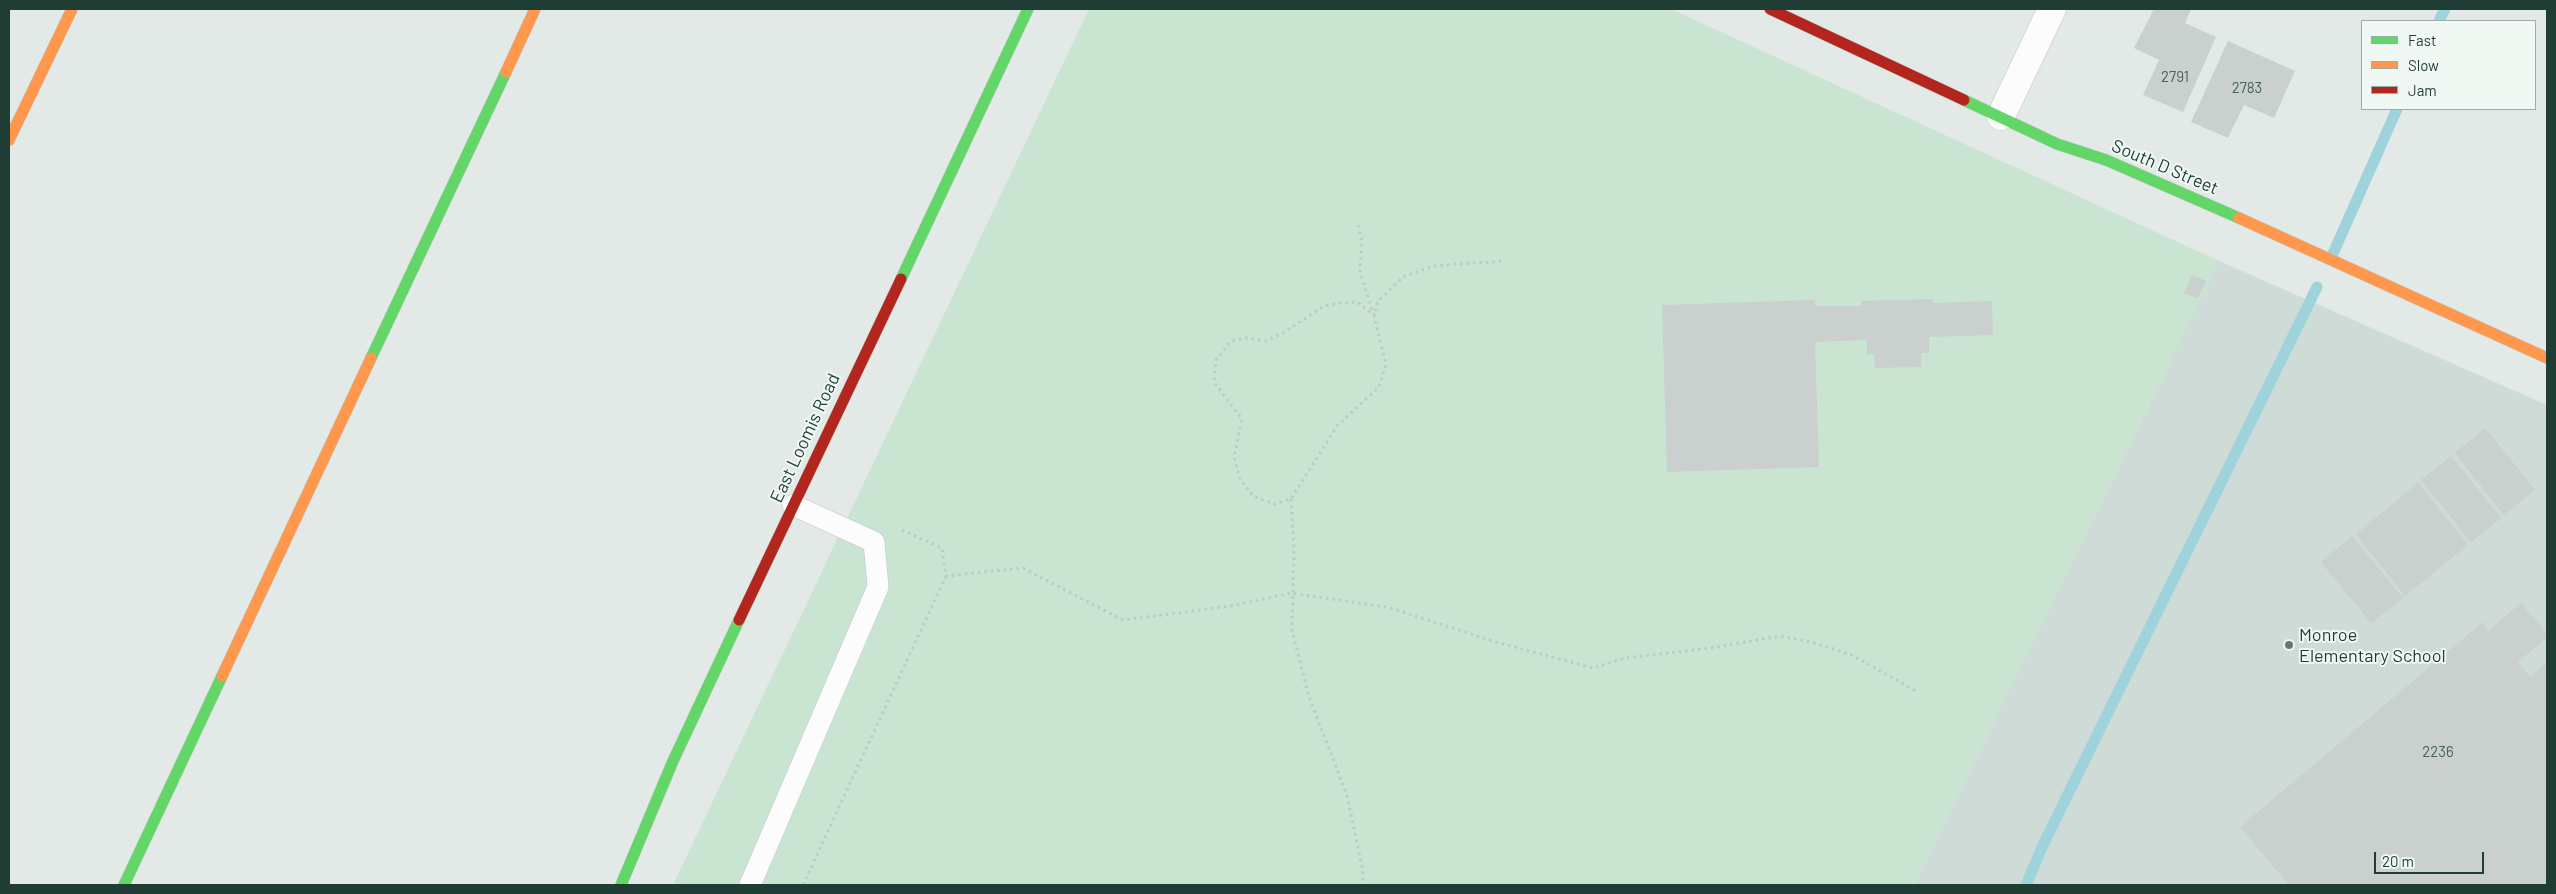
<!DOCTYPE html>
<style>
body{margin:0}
#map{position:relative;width:2556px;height:894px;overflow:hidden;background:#e2e9e6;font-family:Barlow,sans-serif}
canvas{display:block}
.frame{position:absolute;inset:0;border:10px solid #1f3d35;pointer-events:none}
.legend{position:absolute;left:2361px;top:20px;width:175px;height:90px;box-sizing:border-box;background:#f0f8f4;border:1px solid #9cada8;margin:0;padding:6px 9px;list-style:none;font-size:15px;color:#1f3d35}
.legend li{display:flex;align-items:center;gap:10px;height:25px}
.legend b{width:25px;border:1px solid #9cada8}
.scale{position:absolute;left:2374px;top:852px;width:110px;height:22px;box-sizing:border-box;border:2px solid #1f3d35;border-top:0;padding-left:6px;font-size:15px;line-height:18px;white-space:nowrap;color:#1f3d35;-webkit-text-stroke:4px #f0f8f4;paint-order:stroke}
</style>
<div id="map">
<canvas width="2556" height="894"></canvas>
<div class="frame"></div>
<ul class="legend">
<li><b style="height:6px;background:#63d668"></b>Fast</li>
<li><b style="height:6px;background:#ff974d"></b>Slow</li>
<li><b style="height:6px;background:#b3261e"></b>Jam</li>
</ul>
<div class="scale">20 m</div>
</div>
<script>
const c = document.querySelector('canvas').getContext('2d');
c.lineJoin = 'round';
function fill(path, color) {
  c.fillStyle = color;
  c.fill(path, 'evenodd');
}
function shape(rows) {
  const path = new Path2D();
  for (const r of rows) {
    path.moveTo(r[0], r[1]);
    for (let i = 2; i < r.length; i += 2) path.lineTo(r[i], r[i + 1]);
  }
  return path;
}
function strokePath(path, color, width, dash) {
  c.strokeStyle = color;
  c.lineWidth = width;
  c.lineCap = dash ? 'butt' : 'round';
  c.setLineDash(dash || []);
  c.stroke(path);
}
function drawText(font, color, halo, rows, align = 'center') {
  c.font = font + ' Barlow,sans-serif';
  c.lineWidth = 4;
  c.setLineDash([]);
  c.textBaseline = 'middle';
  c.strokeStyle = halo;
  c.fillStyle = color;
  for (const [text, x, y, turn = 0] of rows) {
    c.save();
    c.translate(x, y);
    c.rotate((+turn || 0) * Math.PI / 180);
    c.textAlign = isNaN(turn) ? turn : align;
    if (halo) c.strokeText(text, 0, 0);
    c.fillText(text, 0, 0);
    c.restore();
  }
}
const built = shape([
 [2219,261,2547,405,2547,885,1914,885]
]);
const green = shape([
 [1089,9,1671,9,2219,261,1914,885,673,885]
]);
const stream = shape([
 [2439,21,2445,9],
 [2331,258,2397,109],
 [2026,885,2043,845,2317,287]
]);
const building = shape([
 [2154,9,2191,9,2185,23,2216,37,2183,112,2143,95,2159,60,2134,48],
 [2228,41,2295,71,2274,118,2244,105,2228,138,2191,122],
 [2192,275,2206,281,2198,298,2184,293],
 [1933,299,1933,303,1992,301,1993,335,1929,337,1929,353,1921,353,1921,367,1875,368,1874,354,1867,355,1867,340,1815,342,1819,467,1667,472,1662,305,1815,300,1815,306,1861,306,1861,301],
 [2485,428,2535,490,2504,515,2455,453],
 [2451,456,2501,518,2471,542,2421,480],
 [2418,483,2468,545,2405,596,2356,534],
 [2352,536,2403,598,2371,623,2321,562],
 [2521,603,2547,634,2547,637,2518,662,2530,677,2547,662,2547,885,2289,885,2240,827,2483,622,2488,631]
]);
const path = shape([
 [1358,225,1362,241,1360,273,1374,315,1357,302,1341,303,1324,306,1283,333,1265,341,1247,338,1231,341,1216,360,1214,382,1242,419,1234,457,1240,479,1253,496,1274,504,1291,499,1337,426,1379,387,1386,365,1374,315,1378,301,1403,277,1433,266,1502,261],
 [1291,499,1294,549,1292,630,1309,697,1347,795,1363,871,1363,885],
 [902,530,942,548,946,576,1023,568,1123,620,1231,606,1291,593,1387,607,1496,642,1593,668,1625,658,1711,648,1780,636,1815,643,1852,655,1916,691],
 [803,885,946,576]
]);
const lane = shape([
 [750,885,878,587,874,542,793,505]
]);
const street = shape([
 [2001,116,2052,9]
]);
const fast = shape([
 [1964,100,2057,144,2106,160,2239,218],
 [901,279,1028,9],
 [371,358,506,72],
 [124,885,222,676],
 [621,885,673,761,739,620]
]);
const slow = shape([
 [506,72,535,9],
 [9,140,72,9],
 [2239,218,2547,358],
 [222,676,371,358]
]);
const jam = shape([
 [1770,9,1964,100],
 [739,620,901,279]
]);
const markers = [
 [2289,645,5,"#637973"]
];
const numberNames = [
 ["2791",2175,77],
 ["2783",2247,88],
 ["2236",2438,752]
];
const streetNames = [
 ["South D Street",2165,167,23],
 ["East Loomis Road",805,438,-65]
];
const poiNames = [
 ["Monroe",2299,635],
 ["Elementary School",2299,656]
];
fill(built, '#cfdbd6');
fill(green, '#cae4d2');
strokePath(stream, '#9fd3db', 11);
fill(building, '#c9d0cd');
strokePath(lane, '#bfc6c3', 22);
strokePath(street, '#bfc6c3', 29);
strokePath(fast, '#bec7c3', 12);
strokePath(slow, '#bec7c3', 12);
strokePath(jam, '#bec7c3', 12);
strokePath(path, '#bfc9c5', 3, [2.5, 4]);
strokePath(lane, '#fbfcfb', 21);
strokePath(street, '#fbfcfb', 28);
strokePath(fast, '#63d668', 11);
strokePath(slow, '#ff974d', 11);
strokePath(jam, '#b3261e', 11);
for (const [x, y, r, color] of markers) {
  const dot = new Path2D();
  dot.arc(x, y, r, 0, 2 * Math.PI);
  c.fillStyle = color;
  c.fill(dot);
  strokePath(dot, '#f0f8f4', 2);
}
drawText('15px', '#4a625c', null, numberNames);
drawText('18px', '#1f3d35', '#f0f8f4', streetNames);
drawText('18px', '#1f3d35', '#f0f8f4', poiNames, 'left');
</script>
